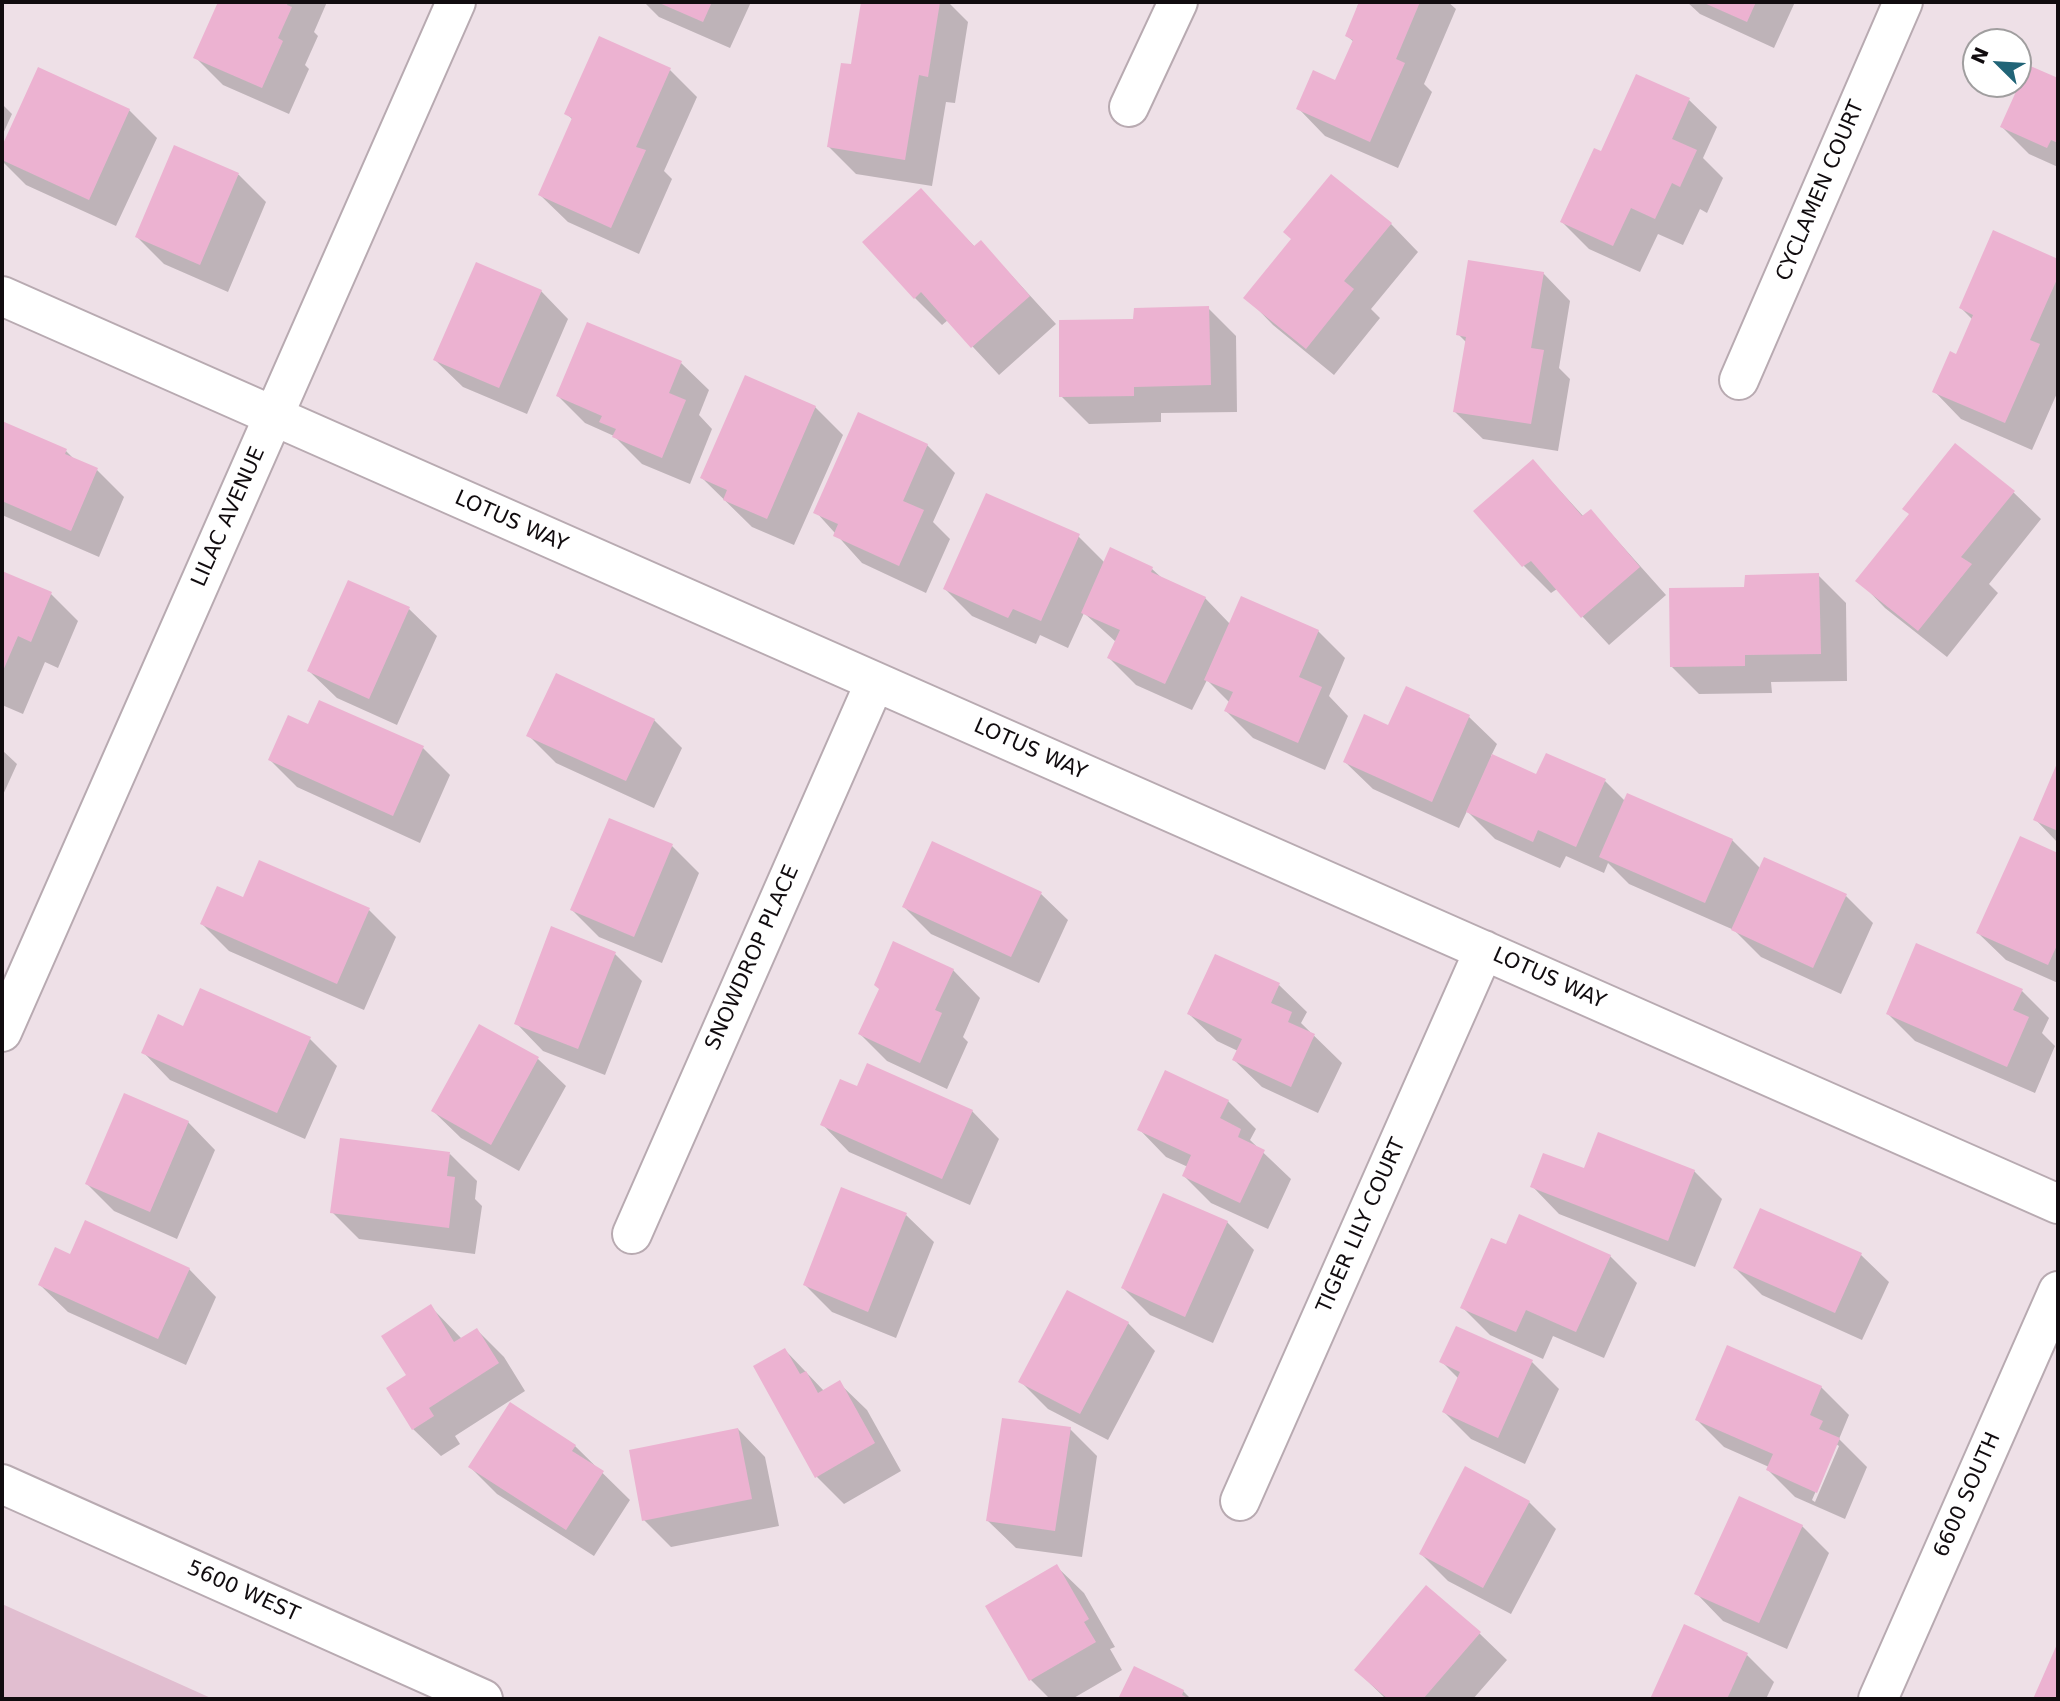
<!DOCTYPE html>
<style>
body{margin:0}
#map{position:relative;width:2060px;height:1701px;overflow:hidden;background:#eee0e7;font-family:"DejaVu Sans",sans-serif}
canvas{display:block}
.frame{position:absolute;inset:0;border:4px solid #110c0f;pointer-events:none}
.north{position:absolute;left:1962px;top:28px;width:70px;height:70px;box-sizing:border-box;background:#fff;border:2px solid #a09e9f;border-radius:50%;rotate:294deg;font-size:19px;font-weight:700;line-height:28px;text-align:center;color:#110c0f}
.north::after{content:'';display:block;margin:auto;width:24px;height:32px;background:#216477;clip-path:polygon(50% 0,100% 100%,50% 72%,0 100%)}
</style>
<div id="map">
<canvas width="2060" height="1701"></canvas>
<div class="frame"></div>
<div class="north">N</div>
</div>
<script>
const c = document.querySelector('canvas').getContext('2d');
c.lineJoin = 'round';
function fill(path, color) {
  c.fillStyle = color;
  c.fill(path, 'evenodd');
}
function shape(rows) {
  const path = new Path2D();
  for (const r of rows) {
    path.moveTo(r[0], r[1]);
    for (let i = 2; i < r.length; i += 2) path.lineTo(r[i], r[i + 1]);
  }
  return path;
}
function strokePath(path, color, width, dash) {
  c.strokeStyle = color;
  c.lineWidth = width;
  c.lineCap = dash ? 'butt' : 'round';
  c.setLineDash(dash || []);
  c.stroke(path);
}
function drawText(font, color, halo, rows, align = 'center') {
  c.font = font + ' "DejaVu Sans",sans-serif';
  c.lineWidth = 5;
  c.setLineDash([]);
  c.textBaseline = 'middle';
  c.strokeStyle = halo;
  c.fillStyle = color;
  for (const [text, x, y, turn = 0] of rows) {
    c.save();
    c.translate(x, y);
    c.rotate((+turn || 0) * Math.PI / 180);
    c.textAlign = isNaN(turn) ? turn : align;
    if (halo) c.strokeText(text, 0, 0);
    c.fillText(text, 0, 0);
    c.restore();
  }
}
const green = shape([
 [2,1604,213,1699,2,1699]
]);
const shadow = shape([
 [220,2,327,2,314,32,318,36,305,65,309,69,289,114,223,85,196,58],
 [644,2,751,2,730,48,659,17],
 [863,2,948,2,968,22,955,103,946,102,932,186,856,174,828,146,853,66],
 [1359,2,1448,2,1456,9,1424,84,1432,92,1398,168,1325,136,1298,108,1336,82,1354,42,1347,36],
 [1687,2,1795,2,1774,48,1700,14],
 [2028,67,2058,80,2058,167,2029,154,2002,127],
 [39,69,129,110,157,138,116,226,26,185,2,161,2,150],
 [670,70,697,97,664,171,672,179,639,254,568,222,540,195,573,120,567,114],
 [1637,77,1689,100,1717,127,1703,158,1723,178,1707,213,1700,209,1683,245,1658,234,1640,272,1589,249,1562,222,1602,153],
 [2,104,12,114,2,136],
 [174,148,239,175,266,202,228,292,164,264,137,237],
 [921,191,975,247,981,242,1056,324,999,375,948,320,942,325,915,298],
 [1391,224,1418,252,1371,309,1380,318,1334,375,1273,325,1246,297,1293,239],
 [1994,232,2058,261,2058,391,2032,450,1961,419,1934,391,1957,356,1973,320,1961,308],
 [1543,273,1570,301,1559,368,1570,379,1558,451,1483,439,1455,412,1467,343,1458,334],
 [541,291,568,319,527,414,463,387,435,360],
 [1208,308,1236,336,1237,412,1161,413,1161,422,1089,424,1061,396,1135,320],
 [588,324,681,363,709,390,699,415,712,429,690,484,642,464,614,436,585,423,558,396],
 [815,407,843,435,794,545,752,527,702,478],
 [2,423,66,451,75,460,97,470,124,497,99,557,2,515],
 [927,445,955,473,933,522,950,539,926,593,862,563,816,512],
 [1533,461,1584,517,1591,511,1666,595,1609,645,1557,589,1551,593,1524,566],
 [2013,492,2041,519,1989,584,1998,593,1947,657,1885,608,1858,580],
 [1078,536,1105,563,1152,569,1162,578,1205,598,1230,624,1318,631,1345,658,1329,696,1348,716,1325,770,1253,738,1226,711,1230,703,1207,680,1192,710,1136,685,1109,658,1116,642,1084,613,1068,648,1040,635,1036,644,972,616,945,589],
 [2,573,51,594,78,621,58,668,45,662,23,714,2,705],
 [1818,575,1846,603,1847,681,1771,682,1772,693,1699,694,1672,667,1745,588],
 [349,582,409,609,437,636,397,725,337,698,309,671],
 [1469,717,1497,744,1491,756,1537,776,1547,755,1605,781,1625,801,1732,840,1761,869,1846,896,1873,923,1841,994,1761,957,1734,930,1629,884,1608,863,1604,873,1566,856,1560,868,1495,839,1467,811,1459,828,1373,789,1345,762,1389,727],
 [654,720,682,748,654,808,556,763,529,736],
 [309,727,423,748,450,775,420,843,297,787,270,760],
 [2,750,17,764,2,797],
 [2058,765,2058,843,2035,819],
 [2020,838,2058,855,2058,983,2006,960,1978,933],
 [672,846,699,873,662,963,599,937,572,910],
 [1040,893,1068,920,1039,983,931,934,904,907],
 [243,899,369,910,396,937,364,1010,229,951,202,924],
 [615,954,642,981,605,1075,543,1051,516,1023],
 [1216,956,1279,985,1307,1012,1301,1023,1342,1063,1318,1113,1262,1087,1234,1060,1238,1051,1217,1041,1189,1014],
 [953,970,980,998,963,1037,968,1042,947,1089,887,1061,860,1034,881,990],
 [2022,991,2049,1018,2042,1033,2055,1046,2035,1093,1915,1041,1888,1014],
 [479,1026,538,1059,566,1086,519,1171,461,1138,433,1111],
 [310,1039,337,1066,305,1139,170,1080,143,1052],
 [1165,1072,1228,1101,1256,1129,1250,1140,1291,1179,1268,1229,1211,1203,1184,1176,1188,1167,1166,1157,1139,1129],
 [857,1089,972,1111,999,1139,970,1205,849,1152,822,1124],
 [188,1122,215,1150,177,1239,114,1211,87,1184],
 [450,1154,477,1181,475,1199,482,1206,475,1254,359,1239,332,1212],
 [1694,1171,1722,1199,1695,1267,1559,1214,1532,1186],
 [1761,1210,1861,1255,1889,1282,1862,1340,1762,1295,1735,1268],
 [906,1215,934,1242,896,1338,832,1312,805,1285],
 [1227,1222,1254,1250,1213,1343,1150,1315,1123,1288],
 [1506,1246,1610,1256,1637,1283,1604,1358,1553,1336,1543,1359,1490,1335,1462,1307],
 [70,1257,189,1269,216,1297,186,1365,68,1312,40,1285],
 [431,1307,462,1339,477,1330,504,1357,525,1391,455,1436,460,1444,441,1456,413,1429,408,1376],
 [1128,1323,1155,1351,1108,1440,1048,1409,1021,1382],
 [785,1350,824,1391,839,1383,867,1410,901,1471,844,1504,817,1477],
 [1441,1361,1532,1362,1559,1389,1525,1464,1471,1439,1444,1412,1459,1379],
 [1821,1387,1849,1415,1839,1439,1867,1467,1845,1519,1795,1497,1768,1470,1769,1467,1724,1447,1697,1420],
 [1836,1444,1839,1446,1815,1502,1812,1500],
 [738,1429,765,1457,779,1526,671,1547,644,1520],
 [1070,1429,1097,1456,1082,1557,1016,1548,988,1521],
 [575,1446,630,1500,594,1556,497,1494,470,1467],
 [1529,1502,1556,1529,1511,1614,1448,1581,1421,1554],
 [1802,1526,1829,1553,1787,1649,1723,1621,1696,1593],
 [1056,1566,1084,1593,1115,1647,1110,1649,1122,1670,1072,1699,1050,1699,1031,1680],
 [1685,1627,1747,1655,1774,1682,1766,1699,1652,1699],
 [1479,1633,1507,1660,1473,1699,1386,1699,1356,1670],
 [1135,1668,1183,1691,1191,1699,1120,1699]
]);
const building = shape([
 [218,2,288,2,287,5,292,7,278,38,283,41,262,88,193,58],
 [657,2,712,2,703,22],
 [861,2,940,2,928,77,919,75,905,160,827,147,841,63,851,64],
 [1359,2,1420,2,1396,59,1405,63,1370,142,1296,109,1313,70,1335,80,1353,40,1345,36],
 [1702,2,1756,2,1747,22],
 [599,36,671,68,636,147,646,150,611,228,538,195,572,118,564,114],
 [2028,65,2058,78,2058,143,2051,140,2047,148,2000,127],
 [38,67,130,109,89,200,2,160,2,146],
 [1636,74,1690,98,1672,139,1697,150,1680,187,1672,183,1655,219,1631,208,1613,246,1560,222,1594,148,1601,151],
 [174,145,239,173,200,265,135,237],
 [1331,174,1392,223,1344,281,1354,289,1306,349,1243,298,1291,239,1283,232],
 [921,188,974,246,981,240,1030,296,971,348,921,292,914,299,862,242],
 [1993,230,2058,259,2058,277,2030,340,2040,344,2005,423,1932,392,1950,351,1956,354,1973,315,1959,308],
 [1468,260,1544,272,1531,348,1544,350,1531,424,1453,412,1466,337,1456,335],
 [476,262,542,290,499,388,433,360],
 [1209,306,1211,385,1134,387,1134,396,1059,397,1059,320,1133,319,1134,308],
 [587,322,682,361,669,393,686,400,662,458,612,437,616,429,599,422,602,416,556,396],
 [745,375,816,406,767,519,723,500,727,490,700,478],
 [858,412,928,444,903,501,924,510,899,566,833,536,838,524,813,513],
 [2,421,67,449,65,454,98,468,71,531,2,501],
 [1955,443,2015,491,1961,557,1972,564,1918,631,1855,581,1909,514,1902,509],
 [1533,459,1582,516,1591,509,1640,567,1581,618,1531,561,1522,567,1473,511],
 [986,493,1080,534,1041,621,1013,609,1008,618,943,589],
 [1110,547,1153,567,1151,572,1206,597,1165,684,1107,658,1120,630,1081,613],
 [2,571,52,592,31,642,18,636,2,673],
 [1819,573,1821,654,1745,655,1745,666,1670,667,1669,588,1744,587,1745,575],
 [348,580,410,607,369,699,307,671],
 [1241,596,1319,630,1299,677,1322,687,1298,743,1224,711,1233,692,1204,680],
 [556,673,655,719,626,781,526,736],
 [1406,686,1470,715,1432,802,1343,762,1364,714,1388,725],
 [319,700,424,746,393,816,268,760,288,715,308,724],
 [1546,753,1606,779,1576,847,1538,830,1533,842,1466,812,1492,754,1536,774],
 [2058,761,2058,831,2033,820],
 [1627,793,1733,839,1705,903,1599,857],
 [609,818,673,844,634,937,570,910],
 [2020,836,2058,853,2058,943,2048,965,1976,933],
 [932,841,1042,892,1011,957,902,907],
 [1764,857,1847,894,1813,968,1731,930],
 [259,860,370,908,337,984,200,924,217,886,243,897],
 [551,926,616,952,578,1049,514,1024],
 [893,941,954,969,935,1010,942,1013,920,1063,858,1034,879,989,874,985],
 [1916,943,2023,989,2013,1010,2029,1017,2007,1067,1886,1014],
 [1215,954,1280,983,1271,1003,1292,1012,1288,1022,1315,1034,1291,1087,1232,1060,1242,1039,1187,1014],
 [200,988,311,1037,277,1113,141,1053,158,1014,183,1026],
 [479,1024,539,1057,491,1145,431,1111],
 [867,1063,973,1110,942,1179,820,1125,840,1079,857,1086],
 [1165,1070,1229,1100,1220,1118,1241,1129,1238,1137,1265,1150,1240,1203,1182,1176,1191,1155,1137,1130],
 [124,1093,189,1121,150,1212,85,1184],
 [1598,1132,1695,1170,1668,1241,1530,1187,1543,1153,1584,1168],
 [340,1138,450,1152,447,1176,455,1177,449,1228,330,1213],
 [841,1187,907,1213,868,1312,803,1285],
 [1163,1193,1228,1221,1185,1317,1121,1288],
 [1760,1208,1862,1253,1835,1313,1733,1268],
 [1519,1214,1611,1255,1576,1332,1526,1310,1516,1332,1460,1308,1491,1238,1506,1244],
 [85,1220,190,1268,158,1339,38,1285,55,1247,70,1254],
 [1067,1290,1129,1322,1080,1414,1018,1382],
 [431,1304,454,1342,477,1328,499,1363,429,1408,434,1416,412,1430,386,1388,406,1375,381,1336],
 [1456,1326,1533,1360,1498,1438,1442,1412,1460,1372,1439,1362],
 [1727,1345,1822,1386,1810,1415,1823,1421,1819,1429,1840,1438,1817,1493,1766,1470,1773,1454,1695,1420],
 [785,1348,800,1374,806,1371,818,1393,840,1380,875,1443,815,1478,753,1366],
 [510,1402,576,1445,572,1451,604,1471,566,1530,468,1467],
 [1002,1418,1071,1427,1055,1531,986,1521],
 [738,1428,752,1499,642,1521,629,1450],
 [1465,1466,1530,1501,1483,1588,1419,1554],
 [1739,1496,1803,1525,1759,1623,1694,1594],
 [1057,1564,1089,1619,1084,1622,1096,1642,1029,1681,985,1606],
 [1426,1585,1481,1632,1423,1699,1388,1699,1354,1670],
 [1684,1624,1748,1653,1727,1699,1650,1699],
 [2058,1642,2058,1699,2033,1699],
 [1134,1666,1184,1690,1182,1695,1190,1699,1118,1699]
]);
const street = shape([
 [1129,107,1178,2],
 [2,296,2058,1204],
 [1739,380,1903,2],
 [2,1032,456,2],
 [632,1234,875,682],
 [1240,1501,1484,950],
 [1878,1699,2058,1291]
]);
const secondary = shape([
 [2,1484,483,1699]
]);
const streetNames = [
 ["CYCLAMEN COURT",1821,191,-67],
 ["LILAC AVENUE",229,517,-66],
 ["LOTUS WAY",511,522,24],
 ["LOTUS WAY",1030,750,24],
 ["SNOWDROP PLACE",753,958,-66],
 ["LOTUS WAY",1549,979,24],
 ["TIGER LILY COURT",1362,1226,-66],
 ["6600 SOUTH",1968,1495,-66],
 ["5600 WEST",243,1592,24]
];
fill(green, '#e1bed0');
fill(shadow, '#0003');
fill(building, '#ecb2d1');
strokePath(street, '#b8aab1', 42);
strokePath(secondary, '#b8aab1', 42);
strokePath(street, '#fff', 38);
strokePath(secondary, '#fff', 38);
drawText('21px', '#110c0f', '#fff', streetNames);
</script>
